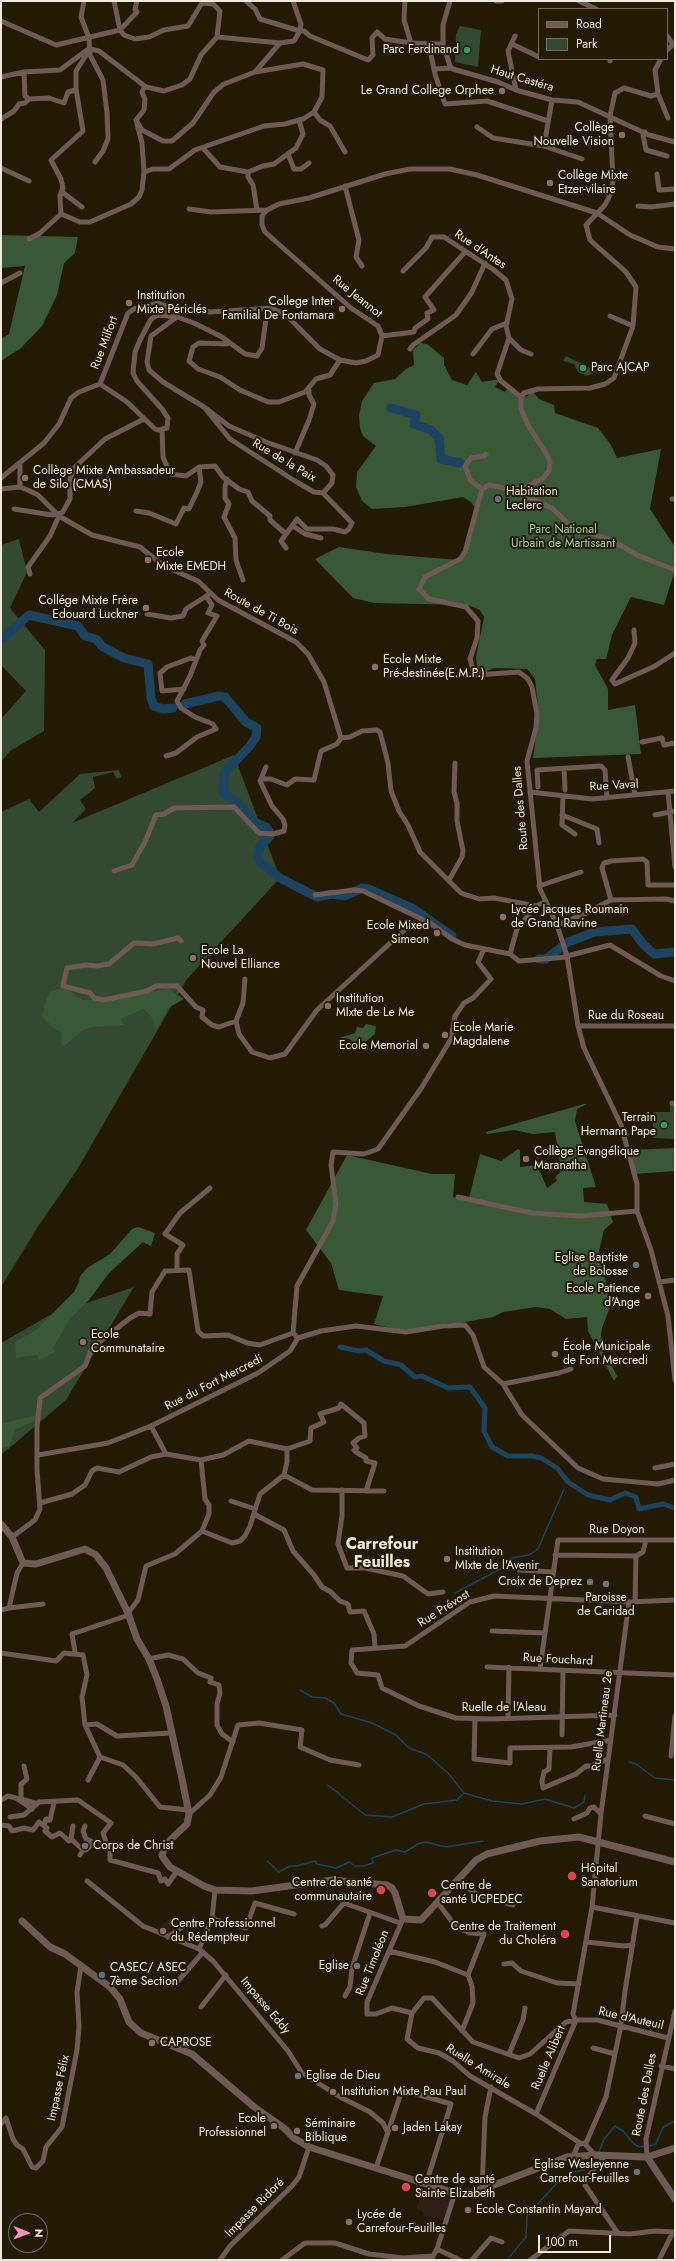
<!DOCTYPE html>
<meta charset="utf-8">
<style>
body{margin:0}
#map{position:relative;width:676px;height:2261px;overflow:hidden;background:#231a03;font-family:Jost,sans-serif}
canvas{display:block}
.frame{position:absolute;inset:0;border:2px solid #efeadb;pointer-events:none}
.legend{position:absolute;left:538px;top:8px;width:130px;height:52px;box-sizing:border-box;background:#231a03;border:1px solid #756d59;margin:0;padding:5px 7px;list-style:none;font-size:12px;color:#efeadb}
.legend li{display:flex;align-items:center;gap:8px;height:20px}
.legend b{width:20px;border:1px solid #756d59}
.north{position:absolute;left:8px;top:2213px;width:40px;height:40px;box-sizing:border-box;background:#231a03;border:1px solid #756d59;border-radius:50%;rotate:91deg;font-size:11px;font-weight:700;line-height:16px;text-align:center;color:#efeadb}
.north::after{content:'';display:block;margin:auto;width:14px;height:18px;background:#fe8ebb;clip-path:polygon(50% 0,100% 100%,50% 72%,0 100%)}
.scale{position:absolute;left:538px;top:2235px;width:73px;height:18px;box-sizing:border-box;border:2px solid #efeadb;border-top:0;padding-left:5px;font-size:12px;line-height:14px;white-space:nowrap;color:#efeadb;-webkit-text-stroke:3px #231a03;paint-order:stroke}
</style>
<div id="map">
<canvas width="676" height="2261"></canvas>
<div class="frame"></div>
<ul class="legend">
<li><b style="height:5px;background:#705a55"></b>Road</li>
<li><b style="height:11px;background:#334931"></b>Park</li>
</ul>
<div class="north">N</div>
<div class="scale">100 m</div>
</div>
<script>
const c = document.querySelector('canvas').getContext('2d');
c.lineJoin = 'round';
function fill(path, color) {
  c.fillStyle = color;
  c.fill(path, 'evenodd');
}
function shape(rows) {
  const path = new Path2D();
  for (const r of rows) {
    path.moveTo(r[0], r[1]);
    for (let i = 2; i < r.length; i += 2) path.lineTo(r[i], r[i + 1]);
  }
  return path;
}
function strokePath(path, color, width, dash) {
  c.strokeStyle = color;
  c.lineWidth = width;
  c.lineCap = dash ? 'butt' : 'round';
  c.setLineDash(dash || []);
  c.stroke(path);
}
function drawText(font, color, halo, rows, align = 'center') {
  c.font = font + ' Jost,sans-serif';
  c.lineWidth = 4;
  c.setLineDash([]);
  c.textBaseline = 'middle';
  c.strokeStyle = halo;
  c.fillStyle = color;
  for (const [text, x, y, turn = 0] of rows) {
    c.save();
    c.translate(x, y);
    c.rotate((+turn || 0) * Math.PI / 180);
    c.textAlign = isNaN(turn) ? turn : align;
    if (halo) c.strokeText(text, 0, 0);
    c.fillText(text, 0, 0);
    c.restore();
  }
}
const industrial = shape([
 [175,1919,182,1924,168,1935,157,1929,168,1920],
 [424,2187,452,2195,444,2221,423,2215,423,2212,416,2209]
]);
const green = shape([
 [460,26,481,30,478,67,455,62,456,34],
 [566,356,598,372,586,376,578,372,574,364,563,361],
 [19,539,27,572,10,608,45,650,44,731,10,751,1,762,1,719,26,691,1,665,1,545],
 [234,755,280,878,187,979,77,1170,39,1225,1,1287,1,812,29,799,39,812,80,774,119,770,121,777,117,779,113,772,93,777,95,788,80,800,86,809,72,823],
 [670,1104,675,1105,675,1139,653,1138,653,1112,670,1112],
 [134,1287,66,1400,1,1455,1,1343,48,1316]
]);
const forest = shape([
 [1,235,78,237,75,253,64,263,57,295,42,326,21,348,1,361,1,339,9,334,25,266,1,268],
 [420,343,427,344,444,358,444,365,452,380,467,385,476,372,482,382,500,379,495,387,505,392,509,387,521,397,528,396,531,390,539,399,554,405,555,413,598,428,611,445,617,458,661,449,650,509,675,547,675,570,664,605,631,597,612,635,606,659,597,659,595,665,608,689,608,710,635,705,641,754,533,758,539,715,535,679,527,669,494,668,478,675,476,657,484,617,480,610,468,605,374,603,353,598,315,559,339,547,386,554,459,560,472,530,476,509,471,502,463,497,405,507,372,509,362,501,356,487,357,472,376,446,363,436,360,428,359,415,362,401,374,383,395,379,406,369,414,365,413,350],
 [64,987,82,1000,101,1000,169,989,184,999,168,1008,156,1030,151,1016,143,1009,121,1019,124,1025,93,1027,83,1030,62,1048,62,1033,53,1028,42,1016,49,992],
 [366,1024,376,1026,375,1034,359,1047,354,1048,351,1040,347,1038,340,1041,339,1038,355,1033,357,1027,363,1028],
 [584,1104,587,1104,577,1109,575,1121,596,1187,583,1188,584,1202,607,1204,613,1222,604,1230,599,1251,611,1305,602,1328,601,1336,604,1351,617,1376,614,1381,588,1331,587,1317,566,1319,550,1309,536,1307,503,1312,493,1317,460,1323,448,1323,433,1327,399,1330,374,1324,383,1296,339,1290,331,1263,306,1230,347,1155,432,1174,455,1174,453,1197,468,1202,480,1154,501,1161,518,1149,520,1150,520,1167,537,1165,547,1188,557,1181,555,1177,561,1171,555,1132,533,1134,514,1130,487,1134,486,1132],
 [675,1148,675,1171,635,1174,630,1150],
 [138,1227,155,1233,151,1246,143,1242,109,1273,89,1300,69,1320,53,1348,55,1352,39,1360,37,1355,16,1358,15,1342,35,1331,74,1292,79,1282,80,1276,87,1268,110,1254,132,1229],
 [37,1415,37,1420,15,1430,9,1447,1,1448,1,1424]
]);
const stream = shape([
 [455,1593,504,1567,507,1559,529,1555,538,1549,564,1489],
 [300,1690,312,1697,325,1698,334,1703,341,1714,372,1723,396,1735,409,1748,426,1754,448,1773,463,1792],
 [629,1762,636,1764,655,1778,675,1780],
 [328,1785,365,1815,392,1817,424,1804,457,1800,464,1793,492,1801,522,1804,545,1799,574,1808,584,1802,585,1795],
 [267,1861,279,1872,290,1866,297,1866,315,1861,317,1864,336,1868,349,1862,355,1866,364,1866,373,1863,372,1858,396,1850,405,1852,418,1844,426,1842,446,1847,483,1841],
 [649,2146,656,2144,663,2127,675,2121],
 [599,2152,604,2139,615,2126,623,2131,634,2144,639,2147,645,2146],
 [507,2260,526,2237,527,2216,554,2186,572,2172,584,2170,593,2158]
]);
const canal = shape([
 [340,1347,359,1351,366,1350,384,1361,401,1365,415,1377,422,1376,448,1388,470,1387,485,1408,484,1431,492,1447,508,1456,532,1456,541,1458,557,1468,568,1482,588,1495,610,1500,625,1493,636,1497,639,1509,663,1504,675,1508]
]);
const river = shape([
 [391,408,416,415,414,424,431,430,439,438,441,459,460,463],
 [1,640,29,615,78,626,85,636,96,639,103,647,124,658,148,664,151,698,154,706,163,709,173,708],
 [185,704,219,696,225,697,246,722,257,728,256,737,249,747,225,772,223,790,225,794,237,802,254,822,266,827,269,831,270,836,260,846,257,858,262,864,280,878,317,897,332,894,345,896,362,888,369,889,412,908,452,936],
 [539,959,546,959,568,942,595,932,632,929,643,944,654,954,675,952]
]);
const minor = shape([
 [84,1,81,17,89,38,90,55,103,80,107,113,108,139,103,151,95,162],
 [114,1,120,30,124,35,135,39,149,37,164,30,188,26,202,3,213,4,220,11,217,37],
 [246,1,255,9,260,19,300,31,301,24,293,1],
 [405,1,404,20,411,43,443,44],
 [450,1,443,25,443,44,450,66,453,69,498,82,516,90,552,100,578,102,649,135,675,142],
 [496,1,502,1],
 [579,1,596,9],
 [1,21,56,45,120,30,137,12,135,9,137,1],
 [515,36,508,51,516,90],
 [667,36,673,44],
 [512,44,539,57],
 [429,45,435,74,445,104,487,101,548,121],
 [90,49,99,51,146,87,164,91,182,85,190,79,201,55,217,37,280,43,294,41,300,31,304,31,310,36,368,60,373,55,372,38,377,32,385,39,411,43],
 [667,50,675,43],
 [661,59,655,70,658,94,651,96,624,88,615,93,610,116,613,181,611,193,605,205,586,225,590,240,626,272,636,287,633,326,614,378,605,384,590,388,538,389,524,393,521,397,521,409,528,425,547,455,550,462,549,471,543,478,525,488,510,489,489,485,482,489,465,552,460,559,425,577,419,589,429,599,466,607,478,621,477,638,470,659,473,670,476,675,519,672,528,679,532,687,537,714,536,728,527,761,540,889,557,925,567,956,578,1026,584,1048,621,1125,637,1184,637,1211,651,1250,668,1316,675,1380],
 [610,61,610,59],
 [435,69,451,68],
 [24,72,25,96,29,99,49,98,64,103,68,92,76,90],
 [1,77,24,72,60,70,87,50],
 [658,94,668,118],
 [314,112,320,120,330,126,345,152],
 [1,119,14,111,19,104,25,103,29,99],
 [136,120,142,130,163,141,172,141,193,123,214,92,224,84,255,72],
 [477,127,493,138,544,146,552,100],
 [645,132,643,135,646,150,667,156],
 [544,146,582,159],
 [203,148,220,167,248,172],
 [288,154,294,169,301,169,309,163],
 [1,168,29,181],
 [144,172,142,143,136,120,144,110,145,99,142,92,145,86],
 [657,174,659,190,675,189],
 [345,186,359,240,356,257,362,266],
 [62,192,82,207],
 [638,206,651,207,675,204],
 [189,209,211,212,267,210],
 [257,210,253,185,248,177,248,172,263,166,274,164,296,148,303,134,299,120],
 [61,214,80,222,90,222,131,204,139,197,142,190,144,172,153,169,169,169,195,150,264,126,285,124,303,119,314,112,322,97,323,70,303,64,255,72,280,43],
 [29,239,40,233,61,214,60,196,63,188,61,179,51,160,83,131,76,89,76,71,90,49],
 [403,271,426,248,432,237,444,237,494,270,506,280,512,299,506,326,509,338,497,374,501,381,521,397],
 [1,283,20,273],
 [201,310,210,312,272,308],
 [610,316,633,326],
 [177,317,151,336,147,362,149,370,163,382,204,407,229,426,266,442,317,460,326,466,333,475,332,483,323,493,314,492,295,481,230,439,204,407],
 [382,336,414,332,415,328,428,319,427,313,434,310,425,297,465,252],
 [509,338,521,350,531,354],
 [229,342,227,344,199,343,193,347,189,361,198,369,220,377,240,390,268,402,279,402,305,392,316,379,330,375,340,360],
 [410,349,413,345,456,315,472,292,485,263],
 [473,354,492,329,507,323],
 [100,384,128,313,134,309,158,303,167,306,166,316],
 [162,430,163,457,170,474,186,476,199,467,215,466,223,477,239,489,248,492,252,501,270,516,270,520,286,534],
 [295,453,309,420,314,404,309,395,309,387],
 [20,463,20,487],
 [1,478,44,443,59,424,71,398,79,392,100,384,127,402,155,429,158,430,167,428,168,418,162,409,137,381,133,373,135,352,140,340,151,319,158,315,177,317,194,323,222,337,245,354,257,356,262,348,267,312,272,308,288,317,320,349,340,360,356,363,366,361,378,355,382,336,378,326,351,308,265,232,262,225,262,216,267,210,279,204,309,198,385,174,410,169,450,169,477,175,597,213,630,235,658,247,675,249],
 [227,479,225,487,225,498,229,504,224,517,235,538,236,560,243,580],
 [1,489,20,487,30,491,38,495,59,516,92,535,140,547,164,566,198,581,218,600,296,642,308,654,324,682,341,738,350,737,362,731,377,730,380,732,388,763,391,791,399,811,408,825,420,852,461,893,479,899,494,898,536,906],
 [482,489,470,480,465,466,471,458,484,456,486,454],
 [512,490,552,508,572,527,611,540,639,556,675,570],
 [672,499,675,499],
 [14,509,52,515,62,513,70,499,70,479,75,467,105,439,144,419],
 [136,511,149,513,176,524,184,508,189,509,197,492,201,482,199,467],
 [293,526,305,534,321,538],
 [286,548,281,541,297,519,307,529,333,529,345,532,349,529,352,523,323,493],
 [30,574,28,567,50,536,59,516],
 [147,614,171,618,183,616,186,609,208,595],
 [634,630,635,643,628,658,612,680,615,684,655,666,675,653],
 [184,689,162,691,160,673,167,667,191,658,196,660],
 [642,742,662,738,664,745,675,743],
 [166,756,176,753,197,737,216,729,213,724,195,717,181,708,177,701,190,676,200,650,204,645,202,641,217,616,208,613,212,605,206,596],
 [628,757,635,795],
 [564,768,565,790],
 [261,779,271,779,287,785,295,779,314,780,321,751,337,744,341,738],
 [538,787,537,770,601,766,605,770,607,798],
 [530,792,592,799,675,791],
 [668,792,675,867],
 [563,796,562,825,575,834],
 [562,815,597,829,599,843],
 [655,815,675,811],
 [114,871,132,865,145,842,156,815,164,814,174,808,234,807,259,833,273,834,284,831,285,825,283,819,272,806,260,781,266,767],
 [449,880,462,857,463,851,457,821,457,803,454,792,455,763],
 [539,886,581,872],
 [315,895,354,890,363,891,430,923],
 [611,900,602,868,604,863,611,861,643,859,647,862,648,885,675,885],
 [557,925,584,914,611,900,666,899,675,901],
 [181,941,178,938,153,944,134,943,109,964,97,966,86,965,67,968,63,986,90,993,94,998,104,1000,147,991,156,986,177,986,196,1007,203,1010,202,1017,212,1025,219,1027,236,1021],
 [510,954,519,961,567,957],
 [567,956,610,945,661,976,675,981],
 [245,979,243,1003,236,1021,239,1034,252,1052,270,1058,285,1054,317,1010,411,924,430,923,452,939,465,945,510,954,517,929,536,906,545,902],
 [578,1026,675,1026],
 [672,1103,675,1104],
 [458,1197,532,1213,580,1216,637,1211],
 [177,1269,177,1254,183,1245,165,1234,180,1213,210,1188],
 [659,1282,675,1280],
 [296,1336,293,1333,297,1286,333,1221,336,1204,331,1165,333,1152,364,1154,378,1149,422,1087,451,1039,455,1016,464,1003,473,998,491,979,478,962,484,949],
 [503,1384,559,1373,571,1369],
 [287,1449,310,1441,311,1428,324,1422,320,1414,339,1408,341,1404,364,1423,365,1436,359,1438,353,1443,357,1448,354,1450,356,1452,366,1458,366,1461,375,1463,366,1491],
 [38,1455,108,1443,151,1426,258,1373,290,1351,298,1338,321,1331,356,1326,406,1332,443,1326,465,1325,473,1335,484,1367,503,1384,522,1415,578,1468,603,1479,658,1484,675,1480],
 [201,1460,205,1499,209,1505,209,1514,202,1531],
 [655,1468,675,1464],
 [284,1475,312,1490,384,1491],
 [342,1490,342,1516,338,1544,347,1568,365,1568,403,1576,428,1594,443,1592],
 [231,1501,255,1509],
 [40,1503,72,1494,85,1485,92,1471,97,1468,119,1472,151,1457,166,1454],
 [254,1514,284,1530,293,1551,314,1575,322,1587,331,1592,340,1601,348,1604,350,1612,364,1611,374,1634,375,1648],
 [12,1537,35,1520,40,1509,37,1470,37,1427,40,1398,85,1366,92,1348,130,1318,139,1313,150,1314,152,1292,165,1271,189,1270,198,1331,203,1336,228,1335,247,1343,260,1345,293,1333],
 [555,1555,636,1556],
 [519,1570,553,1572],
 [635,1602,636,1556,643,1552,646,1540],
 [9,1608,43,1604],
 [1,1610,9,1608,17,1573,23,1563],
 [128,1613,138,1600,146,1566,175,1554,202,1531,232,1543,240,1541,245,1536,250,1526,260,1494,284,1475,287,1462,287,1449,249,1441,223,1455,201,1460,166,1454,151,1426],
 [492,1631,545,1633],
 [75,1652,72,1634,129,1615],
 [1,1653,56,1661,64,1653,83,1655,87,1675,82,1697,85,1725,100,1757,123,1765,136,1777,160,1807,188,1810],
 [149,1659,168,1655,183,1659,198,1673,211,1678,210,1682,219,1685,220,1693,217,1704,217,1725,222,1734,233,1742],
 [487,1667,675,1675],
 [540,1669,558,1540,675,1540],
 [615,1715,493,1719,456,1718,419,1706,382,1688,378,1675,357,1673,351,1663,352,1650,405,1646,470,1602,494,1596,629,1602,675,1600],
 [508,1718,509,1667],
 [475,1719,474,1759,510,1763,510,1748,571,1747,611,1740],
 [85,1725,97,1724,117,1736,171,1733],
 [562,1735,563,1672],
 [550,1748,549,1769,544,1772,542,1781,543,1788,576,1774,586,1766,592,1766,608,1759],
 [671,1756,675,1716],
 [24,1766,27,1779,21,1784,21,1799,35,1803,36,1805],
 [88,1780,100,1757],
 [1,1800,8,1796,16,1798,32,1809],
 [189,1814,210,1795,221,1777,238,1725,259,1723,302,1730,300,1747,330,1760,359,1765],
 [645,1816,675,1824],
 [10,1817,24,1815,39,1802,78,1800,111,1823,103,1833,107,1845,110,1847,110,1860,158,1873,161,1881,165,1879,168,1884,177,1871],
 [574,1819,587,1813,590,1808,594,1807,601,1814],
 [1,1825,9,1826,12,1831,24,1828,33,1830,39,1822,47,1828,45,1831,52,1837,60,1833,69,1841,71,1839],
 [44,1825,46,1819,50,1820,54,1803],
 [73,1826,71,1839,83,1850,80,1855],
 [83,1850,86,1850,90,1846,91,1841,86,1839,83,1831,85,1826],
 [87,1881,143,1926,199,1949,213,1961,288,2051,302,2073,340,2097,370,2112,383,2123,387,2131],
 [454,1882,466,1887,478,1895,513,1905],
 [438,1903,456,1927,470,1933,484,1934,468,1975,472,1986,473,2003,462,2031],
 [592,1907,675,1923],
 [212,1919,246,1928,255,1903,294,1914],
 [403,1919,367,2002,367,2014,376,2014,392,2008,412,2013,424,1998,432,1998,473,2042,519,2058,530,2054,566,2022,576,2020,597,2020,668,2038],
 [322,1926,325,1925,344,1903,400,1923],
 [168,1937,188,1923],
 [586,1942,624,1946,633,1945],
 [199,1949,212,1919,215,1890],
 [389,1951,435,1962,468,1975],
 [504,1964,512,1963,521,1971,557,1983,579,1984],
 [178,1981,203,1952],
 [345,1996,350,1987,352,1968,370,1913],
 [201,2007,226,1975],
 [412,2013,407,2039,418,2048,439,2053,453,2061,470,2076,536,2114,580,2143],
 [593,2048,615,2054],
 [509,2054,523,2020,525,2008],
 [661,2066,675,2069],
 [536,2114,576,2020,573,2014,575,2003,592,1907,601,1814,629,1602],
 [1,2124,6,2118,13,2139,17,2145,23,2149,32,2167,36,2168,43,2161,46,2147,62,2127,77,2050,79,2027,77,1992,81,1966],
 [586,2143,606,2097,621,2025,625,1991,637,1917],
 [573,2156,578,2145,584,2143,595,2155],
 [605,2156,586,2179,585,2185,617,2232],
 [647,2157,646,2139,675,2011],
 [376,2168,402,2090,451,2104,426,2184],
 [482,2189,485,2117,491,2087],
 [437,2249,460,2260],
 [220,2260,230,2246,292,2186,299,2177,309,2147],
 [282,2260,305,2243,335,2243,369,2254,403,2258,433,2256],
 [431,2260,437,2249,455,2193],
 [472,2260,491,2238,502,2242],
 [530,2260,569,2231,630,2234,655,2231,675,2232],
 [659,2260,673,2232]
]);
const tertiary = shape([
 [1,1524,12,1537,23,1563,36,1564,85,1549,96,1555,106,1568,128,1613,137,1639,149,1659,157,1679,166,1706,182,1779,189,1814,187,1824,165,1845,162,1856,170,1867,204,1886,215,1890,252,1891,332,1880,387,1885,392,1888,395,1893,403,1919,421,1920,476,1860,487,1854,540,1841,579,1837,675,1862],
 [22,1921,50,1947,65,1954,110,1987,120,1999,129,2022,141,2033,192,2054,253,2106,284,2128,294,2138,309,2147,455,2193,472,2192,494,2185,567,2157,595,2155,647,2157,675,2148],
 [647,2157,675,2199]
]);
const markers = [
 [467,50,4,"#2e9e5b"],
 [502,91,4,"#8d6e63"],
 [622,135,4,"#8d6e63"],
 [550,183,4,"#8d6e63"],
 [129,303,4,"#8d6e63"],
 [342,309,4,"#8d6e63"],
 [583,368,4,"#2e9e5b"],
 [25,478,4,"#8d6e63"],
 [498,499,4,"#5c6f8a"],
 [148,560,4,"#8d6e63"],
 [146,608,4,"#8d6e63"],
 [375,667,4,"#8d6e63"],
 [503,917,4,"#8d6e63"],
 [437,933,4,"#8d6e63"],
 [193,958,4,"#8d6e63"],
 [328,1006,4,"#8d6e63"],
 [445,1035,4,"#8d6e63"],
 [426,1046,4,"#8d6e63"],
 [664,1125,4,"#2e9e5b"],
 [526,1159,4,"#8d6e63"],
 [636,1265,4,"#6b7280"],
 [648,1296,4,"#8d6e63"],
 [83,1342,4,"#8d6e63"],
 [555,1354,4,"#8d6e63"],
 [447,1559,4,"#8d6e63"],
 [590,1582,4,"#6b7280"],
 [606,1584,4,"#6b7280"],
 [85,1846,4,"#6b7280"],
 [572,1876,5,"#e0444e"],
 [381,1890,5,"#e0444e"],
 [432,1893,5,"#e0444e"],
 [163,1931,4,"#8d6e63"],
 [565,1934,5,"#e0444e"],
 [357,1966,4,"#6b7280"],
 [102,1975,4,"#5c6f8a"],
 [152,2043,4,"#8d6e63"],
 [298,2076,4,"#6b7280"],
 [333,2092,4,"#8d6e63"],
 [274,2126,4,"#8d6e63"],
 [395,2128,4,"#8d6e63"],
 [297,2131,4,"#8d6e63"],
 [637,2172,4,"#6b7280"],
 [406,2187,5,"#e0444e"],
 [468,2210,4,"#8d6e63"],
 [349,2222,4,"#8d6e63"]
];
const poiNames = [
 ["Parc Ferdinand",459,50,"right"],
 ["Le Grand College Orphee",494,91,"right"],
 ["Collège",614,128,"right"],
 ["Nouvelle Vision",614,142,"right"],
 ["Collège Mixte",558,176],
 ["Etzer-vilaire",558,190],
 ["Institution",137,296],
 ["Mixte Périclés",137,310],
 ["College Inter",334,302,"right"],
 ["Familial De Fontamara",334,316,"right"],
 ["Parc AJCAP",591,368],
 ["Collège Mixte Ambassadeur",33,471],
 ["de Silo (CMAS)",33,485],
 ["Habitation",506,492],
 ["Leclerc",506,506],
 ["Ecole",156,553],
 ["Mixte EMEDH",156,567],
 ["Collége Mixte Frère",138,601,"right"],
 ["Edouard Luckner",138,615,"right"],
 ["Ecole Mixte",383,660],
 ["Pré-destinée(E.M.P.)",383,674],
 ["Lycée Jacques Roumain",511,910],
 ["de Grand Ravine",511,924],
 ["Ecole Mixed",429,926,"right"],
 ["Simeon",429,940,"right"],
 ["Ecole La",201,951],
 ["Nouvel Elliance",201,965],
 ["Institution",336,999],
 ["MIxte de Le Me",336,1013],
 ["Ecole Marie",453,1028],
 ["Magdalene",453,1042],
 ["Ecole Memorial",418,1046,"right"],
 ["Terrain",656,1118,"right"],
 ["Hermann Pape",656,1132,"right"],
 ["Collège Evangélique",534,1152],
 ["Maranatha",534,1166],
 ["Eglise Baptiste",628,1258,"right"],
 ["de Bolosse",628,1272,"right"],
 ["Ecole Patience",640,1289,"right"],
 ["d'Ange",640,1303,"right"],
 ["Ecole",91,1335],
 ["Communataire",91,1349],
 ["École Municipale",563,1347],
 ["de Fort Mercredi",563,1361],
 ["Institution",455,1552],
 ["MIxte de l'Avenir",455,1566],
 ["Croix de Deprez",582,1582,"right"],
 ["Paroisse",606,1598,"center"],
 ["de Caridad",606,1612,"center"],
 ["Corps de Christ",93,1846],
 ["Hôpital",581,1869],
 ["Sanatorium",581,1883],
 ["Centre de santé",372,1883,"right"],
 ["communautaire",372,1897,"right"],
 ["Centre de",441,1886],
 ["santé UCPEDEC",441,1900],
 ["Centre Professionnel",171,1924],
 ["du Rédempteur",171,1938],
 ["Centre de Traitement",556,1927,"right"],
 ["du Choléra",556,1941,"right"],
 ["Eglise",349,1966,"right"],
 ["CASEC/ ASEC",110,1968],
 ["7ème Section",110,1982],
 ["CAPROSE",160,2043],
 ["Eglise de Dieu",306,2076],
 ["Institution Mixte Pau Paul",341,2092],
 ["Ecole",266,2119,"right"],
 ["Professionnel",266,2133,"right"],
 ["Séminaire",305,2124],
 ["Biblique",305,2138],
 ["Jaden Lakay",403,2128],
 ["Eglise Wesleyenne",629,2165,"right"],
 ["Carrefour-Feuilles",629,2179,"right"],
 ["Centre de santé",415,2180],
 ["Sainte Elizabeth",415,2194],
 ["Ecole Constantin Mayard",476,2210],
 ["Lycée de",357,2215],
 ["Carrefour-Feuilles",357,2229]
];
const streetNames = [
 ["Haut Castéra",522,79,17],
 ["Rue d'Antes",480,250,34],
 ["Rue Jeannot",357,297,39],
 ["Rue Milfort",105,343,-69],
 ["Rue de la Paix",284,461,31],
 ["Route de Ti Bois",261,612,29],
 ["Rue Vaval",614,786,-3],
 ["Route des Dalles",521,808,-95],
 ["Rue du Roseau",626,1016],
 ["Rue du Fort Mercredi",214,1383,-27],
 ["Rue Doyon",617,1530],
 ["Rue Prévost",444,1609,-32],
 ["Rue Fouchard",558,1660,3],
 ["Ruelle de l'Aleau",504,1708],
 ["Ruelle Martineau 2e",603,1721,-83],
 ["Rue Timoléon",373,1963,-68],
 ["Impasse Eddy",265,2006,50],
 ["Rue d'Auteuil",631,2019,13],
 ["Ruelle Alibert",549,2058,-67],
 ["Ruelle Amirale",478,2067,32],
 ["Impasse Félix",59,2088,-78],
 ["Route des Dalles",645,2095,-79],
 ["Impasse Ridoré",255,2208,-45]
];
const parkNames = [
 ["Parc National",563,530],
 ["Urbain de Martissant",563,544]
];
const districtNames = [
 ["Carrefour",382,1545],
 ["Feuilles",382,1563]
];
fill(industrial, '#2f1e16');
fill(green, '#334931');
fill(forest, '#395836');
strokePath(stream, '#1c4360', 1.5);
strokePath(canal, '#1c4360', 5);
strokePath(river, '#1c4360', 9);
strokePath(minor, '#705a55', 5);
strokePath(tertiary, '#705a55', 7);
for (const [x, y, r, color] of markers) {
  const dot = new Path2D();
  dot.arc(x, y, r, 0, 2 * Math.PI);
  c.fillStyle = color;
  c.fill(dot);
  strokePath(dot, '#231a03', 1.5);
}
drawText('12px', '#efeadb', '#231a03', poiNames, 'left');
drawText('12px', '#efeadb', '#231a03', streetNames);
drawText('12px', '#9bd096', '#231a03', parkNames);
drawText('bold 16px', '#efeadb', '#231a03', districtNames);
</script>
